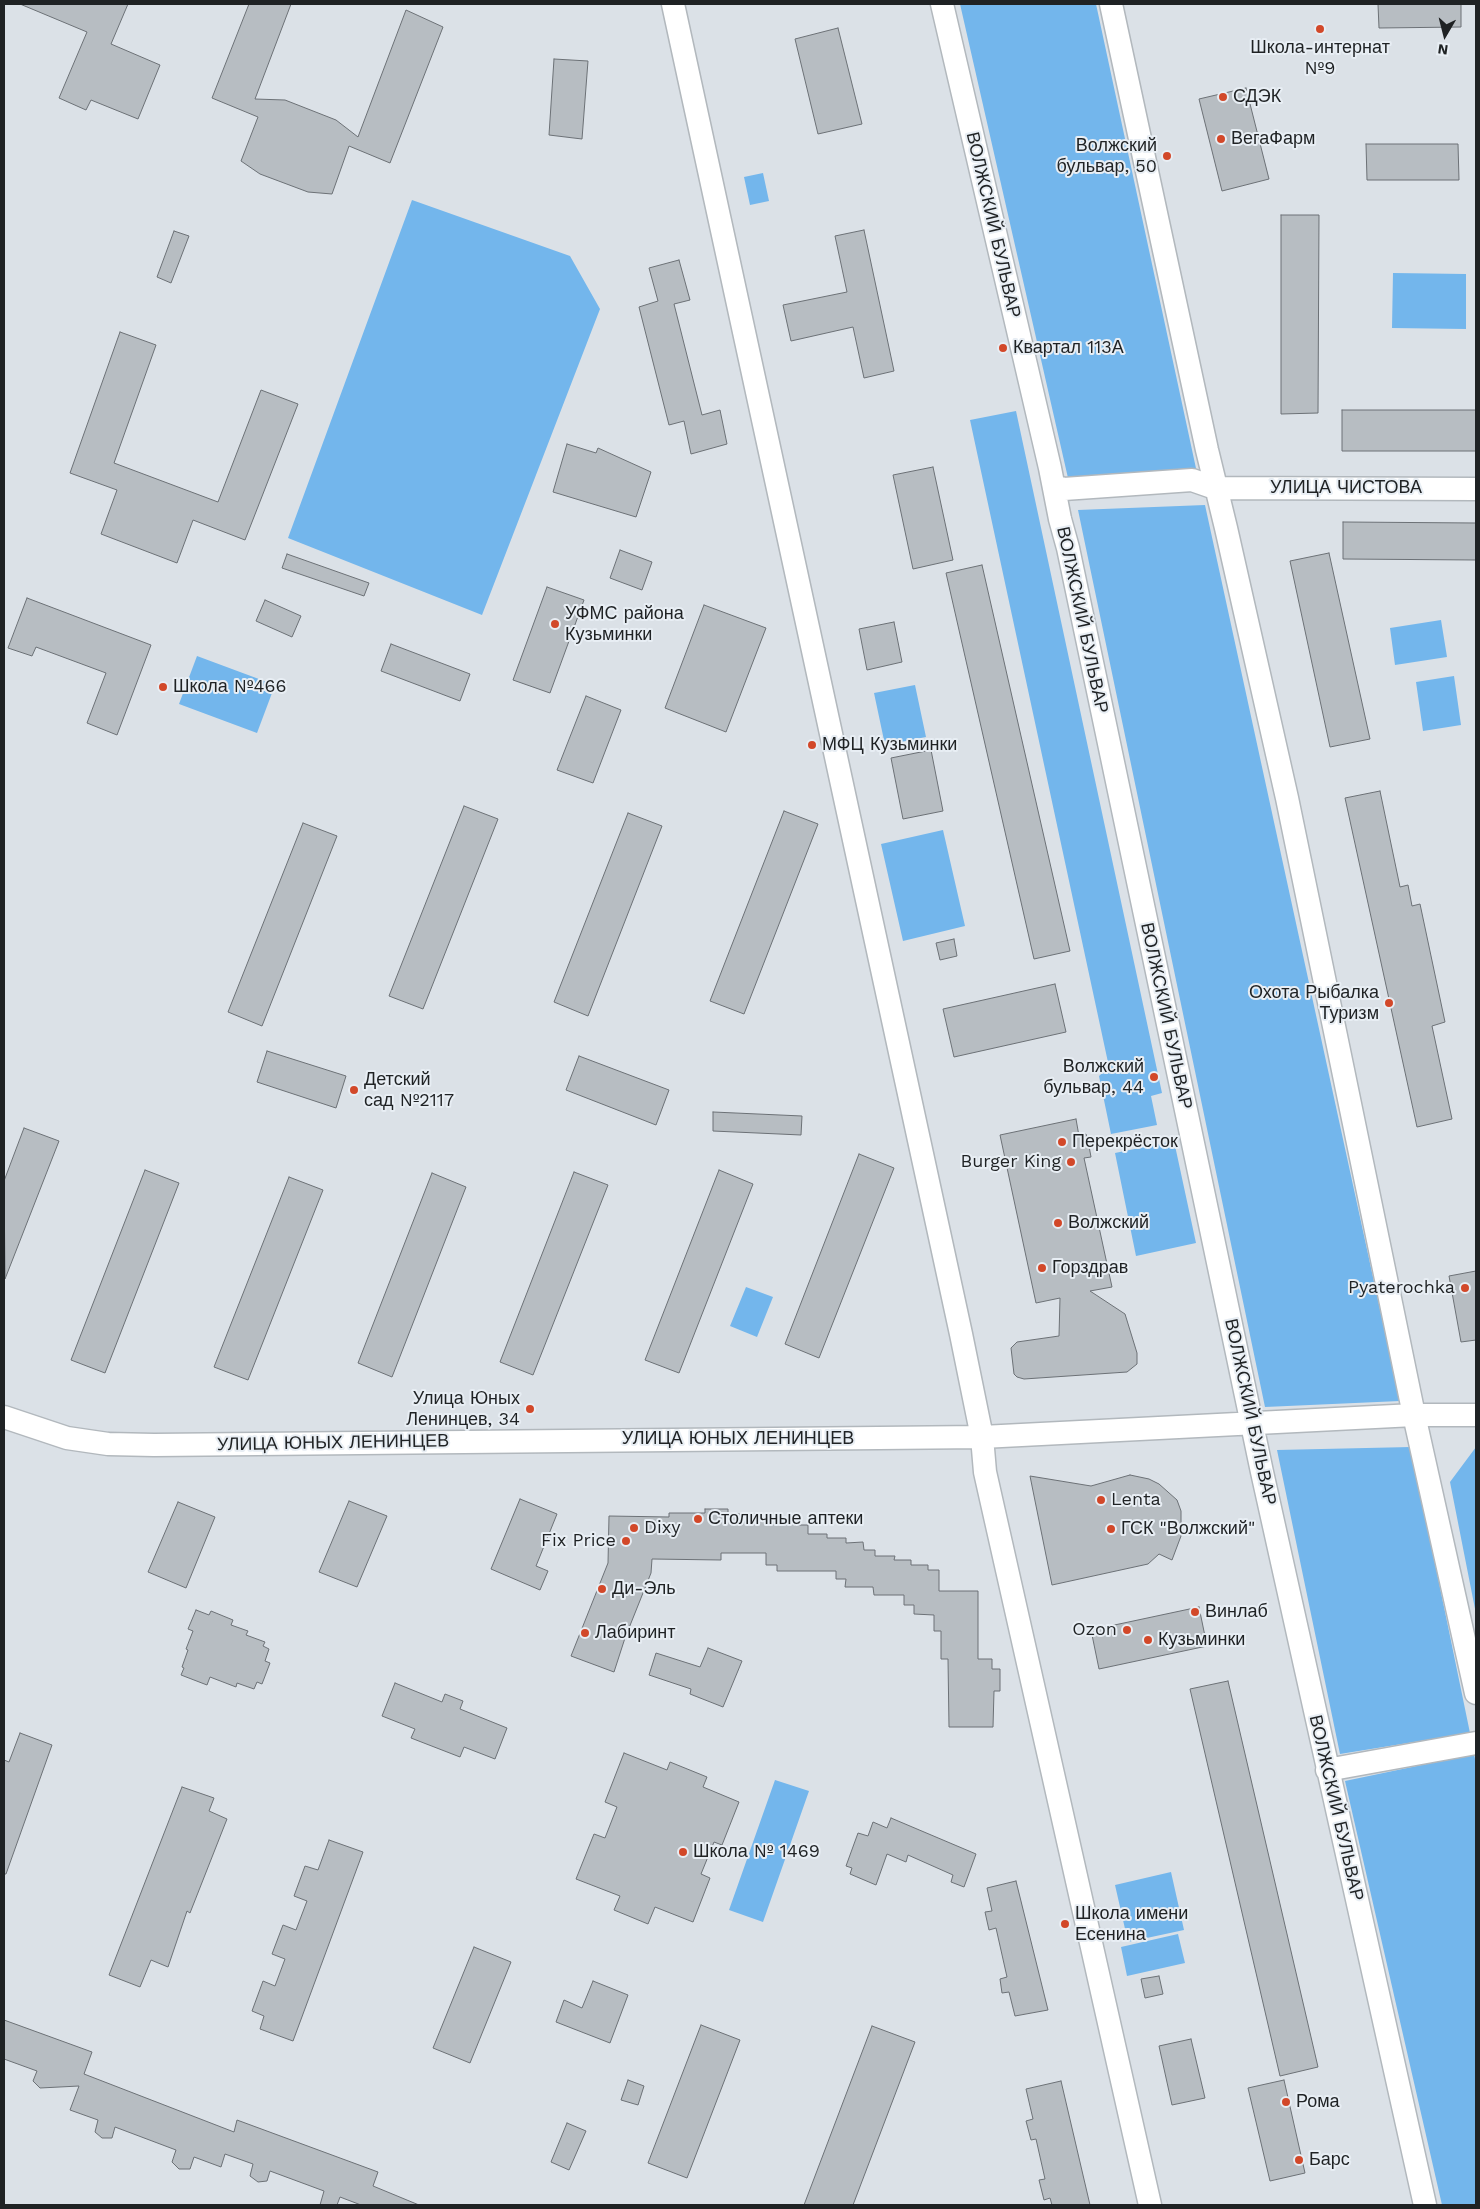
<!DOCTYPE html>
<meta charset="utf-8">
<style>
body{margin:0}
#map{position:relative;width:1480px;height:2209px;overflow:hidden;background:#dbe1e7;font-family:"Work Sans",sans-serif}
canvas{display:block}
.frame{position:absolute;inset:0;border:5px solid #1f2224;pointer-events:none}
.north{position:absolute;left:1420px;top:10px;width:50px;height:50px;-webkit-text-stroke:4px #e8eef4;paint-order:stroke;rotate:188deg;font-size:14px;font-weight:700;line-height:20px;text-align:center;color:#1f2224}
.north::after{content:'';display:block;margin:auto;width:18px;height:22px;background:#1f2224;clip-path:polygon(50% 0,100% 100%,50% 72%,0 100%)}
</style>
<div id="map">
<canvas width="1480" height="2209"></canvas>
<div class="frame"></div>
<div class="north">N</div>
</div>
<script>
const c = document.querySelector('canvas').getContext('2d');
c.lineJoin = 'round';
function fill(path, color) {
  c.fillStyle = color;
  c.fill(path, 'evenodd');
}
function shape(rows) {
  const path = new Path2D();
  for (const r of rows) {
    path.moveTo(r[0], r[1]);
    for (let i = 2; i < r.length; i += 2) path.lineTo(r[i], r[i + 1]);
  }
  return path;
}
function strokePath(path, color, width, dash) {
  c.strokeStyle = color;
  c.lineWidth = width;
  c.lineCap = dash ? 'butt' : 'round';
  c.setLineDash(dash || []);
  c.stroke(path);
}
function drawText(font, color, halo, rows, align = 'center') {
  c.font = font + ' "Work Sans",sans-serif';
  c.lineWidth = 4;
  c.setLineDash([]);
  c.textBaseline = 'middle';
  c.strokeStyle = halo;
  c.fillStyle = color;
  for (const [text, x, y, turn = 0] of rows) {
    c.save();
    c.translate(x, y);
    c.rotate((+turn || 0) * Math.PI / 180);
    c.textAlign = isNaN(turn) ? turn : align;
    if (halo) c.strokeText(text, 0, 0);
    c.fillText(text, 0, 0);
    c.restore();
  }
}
const green = shape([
 [960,4,1096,4,1197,473,1068,478],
 [763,173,769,201,750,205,744,177],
 [412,200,570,256,600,309,482,615,288,538],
 [1393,273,1466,274,1466,329,1392,328],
 [1016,411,1162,1093,1151,1096,1157,1125,1111,1134,1099,1076,1109,1067,970,420],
 [1205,505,1400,1401,1265,1407,1078,510],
 [1441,620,1447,657,1395,665,1390,628],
 [197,656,275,685,257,733,179,704],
 [1454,676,1461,725,1423,731,1416,682],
 [915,685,926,737,885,745,874,693],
 [943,830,965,926,903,941,881,844],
 [1174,1141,1196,1243,1136,1256,1115,1153],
 [746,1287,773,1297,757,1337,730,1326],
 [1411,1447,1470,1733,1340,1754,1277,1450],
 [1476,1447,1476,1614,1450,1482],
 [1474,1754,1476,1764,1476,2205,1442,2205,1345,1781],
 [775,1780,809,1791,763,1922,729,1910],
 [1171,1872,1184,1930,1128,1942,1115,1885],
 [1178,1934,1185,1963,1127,1976,1121,1947]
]);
const building = shape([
 [20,4,128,4,111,44,160,65,138,119,91,100,86,110,59,98,87,32,20,4],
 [249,4,291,4,255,99,285,100,336,120,358,137,406,10,443,27,390,163,349,146,332,194,308,192,260,174,241,161,258,117,212,98,249,4],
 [1378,4,1461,4,1461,27,1379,28,1378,4],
 [838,28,862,124,818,134,795,39,838,28],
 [554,59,588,61,582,139,549,135,554,59],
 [1246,88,1269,179,1222,191,1199,99,1246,88],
 [1366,144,1458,144,1459,180,1367,180,1366,144],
 [1281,215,1319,215,1318,413,1281,414,1281,215],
 [864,230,894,371,864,378,853,327,791,341,783,305,847,292,835,236,864,230],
 [174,231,189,236,171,283,157,277,174,231],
 [679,260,690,300,674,304,702,415,720,410,727,444,691,454,684,421,669,425,639,307,658,301,649,268,679,260],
 [120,332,156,345,114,463,218,502,261,390,298,404,245,540,193,520,177,563,101,534,117,490,70,473,120,332],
 [1342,410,1476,410,1476,451,1342,451,1342,410],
 [567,444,596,453,598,448,651,472,636,517,553,492,567,444],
 [933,467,953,560,913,569,893,475,933,467],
 [1343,522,1476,523,1476,560,1343,559,1343,522],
 [620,550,652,562,642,590,610,578,620,550],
 [1329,553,1370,739,1330,747,1290,561,1329,553],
 [287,554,369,583,364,596,282,568,287,554],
 [982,565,1070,951,1034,959,946,573,982,565],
 [547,587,584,600,550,693,513,680,547,587],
 [27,598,151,645,117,735,87,723,106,673,36,647,32,656,8,648,27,598],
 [265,600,301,616,292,637,256,621,265,600],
 [704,605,766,628,726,732,665,708,704,605],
 [894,622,902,662,867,670,859,629,894,622],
 [391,644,470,674,460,701,381,671,391,644],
 [586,696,621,710,593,783,557,770,586,696],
 [931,750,943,811,903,819,891,758,931,750],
 [1380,791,1400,887,1408,885,1412,906,1420,904,1445,1022,1432,1026,1452,1119,1417,1127,1345,798,1380,791],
 [464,806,498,819,423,1009,389,996,464,806],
 [784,811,818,824,744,1014,710,1001,784,811],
 [628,813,662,826,588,1016,554,1002,628,813],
 [303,823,337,836,262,1026,228,1012,303,823],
 [954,939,957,956,940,960,936,943,954,939],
 [1055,984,1066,1032,954,1057,943,1009,1055,984],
 [267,1051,346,1076,336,1108,257,1082,267,1051],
 [579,1056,669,1090,656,1125,566,1090,579,1056],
 [713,1112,802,1116,801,1135,713,1131,713,1112],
 [1076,1119,1079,1136,1086,1134,1089,1146,1091,1157,1084,1158,1112,1287,1090,1291,1125,1314,1137,1353,1137,1364,1127,1372,1024,1379,1017,1377,1014,1374,1011,1348,1017,1342,1059,1336,1060,1298,1036,1303,1000,1135,1076,1119],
 [24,1128,59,1141,5,1279,4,1181,24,1128],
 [859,1154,894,1168,819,1358,785,1344,859,1154],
 [145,1170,179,1183,105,1373,71,1360,145,1170],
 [719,1170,753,1184,679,1373,645,1360,719,1170],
 [574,1172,608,1185,533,1375,500,1362,574,1172],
 [432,1173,466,1187,392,1377,358,1363,432,1173],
 [289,1177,323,1190,248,1380,214,1367,289,1177],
 [1476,1271,1476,1340,1461,1342,1449,1276,1476,1271],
 [1130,1475,1149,1479,1159,1484,1177,1500,1181,1511,1181,1536,1172,1560,1159,1554,1148,1564,1052,1585,1030,1476,1091,1486,1130,1475],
 [520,1499,557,1514,536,1566,548,1571,540,1590,491,1569,520,1499],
 [349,1501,387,1516,357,1587,319,1572,349,1501],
 [178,1502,215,1517,186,1588,148,1572,178,1502],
 [705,1509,728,1509,728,1514,761,1514,761,1520,795,1520,795,1525,808,1525,808,1534,827,1534,827,1538,846,1538,846,1543,863,1542,864,1550,875,1550,875,1556,895,1556,894,1560,911,1560,911,1565,928,1565,928,1570,939,1570,939,1591,978,1591,978,1659,992,1659,992,1669,1000,1669,1000,1691,994,1691,993,1727,949,1727,948,1659,941,1659,941,1631,934,1631,934,1615,914,1614,914,1605,904,1605,904,1595,874,1595,873,1587,845,1587,846,1579,836,1579,836,1571,777,1571,777,1565,766,1565,766,1553,721,1553,721,1560,652,1559,651,1573,625,1638,614,1672,571,1656,608,1563,609,1516,669,1517,669,1513,705,1513,705,1509],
 [1199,1607,1207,1646,1099,1669,1091,1630,1199,1607],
 [196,1610,209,1615,211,1611,233,1620,231,1625,248,1631,246,1635,265,1642,263,1646,269,1649,265,1661,270,1663,262,1684,257,1682,254,1689,237,1683,236,1687,210,1677,207,1685,181,1675,184,1668,182,1667,188,1650,186,1649,193,1631,188,1629,196,1610],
 [708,1648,742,1661,723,1707,690,1694,691,1689,649,1675,656,1653,700,1667,708,1648],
 [1228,1681,1318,2067,1280,2076,1190,1689,1228,1681],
 [395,1683,442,1702,445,1694,463,1701,460,1709,507,1728,495,1759,464,1747,460,1757,411,1738,415,1729,382,1716,395,1683],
 [20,1733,52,1745,6,1874,4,1874,4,1760,9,1762,20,1733],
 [624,1753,667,1770,670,1762,707,1777,703,1787,739,1802,722,1845,714,1842,701,1874,710,1878,693,1922,655,1907,648,1924,614,1910,620,1896,576,1879,594,1834,605,1838,617,1807,605,1802,624,1753],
 [182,1787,214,1798,209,1811,227,1819,190,1913,187,1911,168,1967,151,1960,140,1987,109,1975,182,1787],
 [891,1818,976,1854,964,1887,951,1882,953,1875,908,1855,906,1862,887,1854,876,1885,850,1874,852,1868,846,1866,858,1833,868,1836,873,1822,887,1828,891,1818],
 [329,1840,363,1852,293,2041,260,2029,264,2016,252,2011,263,1981,275,1986,285,1959,272,1954,283,1925,296,1930,307,1901,294,1896,305,1866,318,1870,329,1840],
 [1016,1881,1048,2010,1015,2016,1009,1992,1002,1993,1000,1979,1007,1977,996,1928,989,1930,985,1912,992,1911,987,1888,1016,1881],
 [474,1947,511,1962,470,2063,433,2048,474,1947],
 [1159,1976,1163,1994,1145,1998,1141,1979,1159,1976],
 [593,1981,628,1995,610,2043,556,2022,564,2000,582,2008,593,1981],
 [4,2020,92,2052,84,2074,234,2132,237,2120,378,2172,373,2186,419,2205,361,2205,340,2197,337,2205,320,2205,324,2191,270,2171,267,2181,258,2182,250,2176,253,2164,225,2154,221,2167,194,2157,190,2169,179,2169,172,2162,176,2150,115,2127,112,2138,102,2138,95,2132,98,2120,70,2110,79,2086,40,2088,33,2081,37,2071,4,2059,4,2020],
 [701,2025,740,2040,687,2178,648,2163,701,2025],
 [872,2026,915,2042,853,2205,804,2205,872,2026],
 [1191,2039,1205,2098,1172,2105,1159,2046,1191,2039],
 [628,2080,644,2086,638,2105,621,2100,628,2080],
 [1284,2080,1305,2173,1270,2181,1248,2088,1284,2080],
 [1061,2081,1090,2205,1052,2205,1050,2198,1044,2200,1039,2180,1045,2179,1036,2139,1031,2140,1026,2121,1033,2119,1026,2089,1061,2081],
 [567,2123,586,2131,569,2170,551,2162,567,2123]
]);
const secondary = shape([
 [673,4,961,1334,982,1437,985,1472,1150,2205],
 [942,4,1050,468,1060,519,1068,548,1262,1472,1425,2205],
 [1111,4,1207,450,1226,528,1287,798,1414,1415,1476,1693],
 [1054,486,1064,489,1192,480,1215,488,1476,489],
 [4,1417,67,1438,108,1444,154,1445,982,1437,1414,1415,1476,1415],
 [1327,1770,1476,1743]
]);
const markers = [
 [1320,29,5,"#d24829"],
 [1223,97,5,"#d24829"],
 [1221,139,5,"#d24829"],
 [1167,156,5,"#d24829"],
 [1003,348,5,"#d24829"],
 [555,624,5,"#d24829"],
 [163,687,5,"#d24829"],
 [812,745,5,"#d24829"],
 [1389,1003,5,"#d24829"],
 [1154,1077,5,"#d24829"],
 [354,1090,5,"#d24829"],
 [1062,1142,5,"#d24829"],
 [1071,1162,5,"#d24829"],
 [1058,1223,5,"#d24829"],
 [1042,1268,5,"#d24829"],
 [1465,1288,5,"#d24829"],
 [530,1409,5,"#d24829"],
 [1101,1500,5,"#d24829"],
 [698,1519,5,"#d24829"],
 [634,1528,5,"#d24829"],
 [1111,1529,5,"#d24829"],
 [626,1541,5,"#d24829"],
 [602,1589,5,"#d24829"],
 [1195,1612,5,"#d24829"],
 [1127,1630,5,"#d24829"],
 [585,1633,5,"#d24829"],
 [1148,1640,5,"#d24829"],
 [683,1852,5,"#d24829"],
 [1065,1924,5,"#d24829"],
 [1286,2102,5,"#d24829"],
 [1299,2160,5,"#d24829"]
];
const poiNames = [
 ["Школа-интернат",1320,48,"center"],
 ["№9",1320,69,"center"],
 ["СДЭК",1233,97],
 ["ВегаФарм",1231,139],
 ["Волжский",1157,146,"right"],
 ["бульвар, 50",1157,167,"right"],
 ["Квартал 113А",1013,348],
 ["УФМС района",565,614],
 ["Кузьминки",565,635],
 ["Школа №466",173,687],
 ["МФЦ Кузьминки",822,745],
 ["Охота Рыбалка",1379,993,"right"],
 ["Туризм",1379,1014,"right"],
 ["Волжский",1144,1067,"right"],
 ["бульвар, 44",1144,1088,"right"],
 ["Детский",364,1080],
 ["сад №2117",364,1101],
 ["Перекрёсток",1072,1142],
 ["Burger King",1061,1162,"right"],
 ["Волжский",1068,1223],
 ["Горздрав",1052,1268],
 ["Pyaterochka",1455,1288,"right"],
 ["Улица Юных",520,1399,"right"],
 ["Ленинцев, 34",520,1420,"right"],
 ["Lenta",1111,1500],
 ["Столичные аптеки",708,1519],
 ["Dixy",644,1528],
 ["ГСК \"Волжский\"",1121,1529],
 ["Fix Price",616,1541,"right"],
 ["Ди-Эль",612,1589],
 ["Винлаб",1205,1612],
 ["Ozon",1117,1630,"right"],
 ["Лабиринт",595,1633],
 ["Кузьминки",1158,1640],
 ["Школа № 1469",693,1852],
 ["Школа имени",1075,1914],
 ["Есенина",1075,1935],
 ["Рома",1296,2102],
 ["Барс",1309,2160]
];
const streetNames = [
 ["ВОЛЖСКИЙ БУЛЬВАР",993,225,77],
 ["УЛИЦА ЧИСТОВА",1346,488],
 ["ВОЛЖСКИЙ БУЛЬВАР",1082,620,78],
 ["ВОЛЖСКИЙ БУЛЬВАР",1166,1016,78],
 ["ВОЛЖСКИЙ БУЛЬВАР",1250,1412,78],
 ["УЛИЦА ЮНЫХ ЛЕНИНЦЕВ",738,1439],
 ["УЛИЦА ЮНЫХ ЛЕНИНЦЕВ",333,1443,-1],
 ["ВОЛЖСКИЙ БУЛЬВАР",1336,1808,77]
];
fill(green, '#73b6ec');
fill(building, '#b7bdc2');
strokePath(building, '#6c7176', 1);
strokePath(secondary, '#b2b8bd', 25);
strokePath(secondary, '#fff', 22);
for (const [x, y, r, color] of markers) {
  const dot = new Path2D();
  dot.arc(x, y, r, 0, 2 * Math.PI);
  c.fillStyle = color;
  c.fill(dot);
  strokePath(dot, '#e8eef4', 2);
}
drawText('18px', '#1f2224', '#e8eef4', poiNames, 'left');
drawText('18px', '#1f2224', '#e8eef4', streetNames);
</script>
